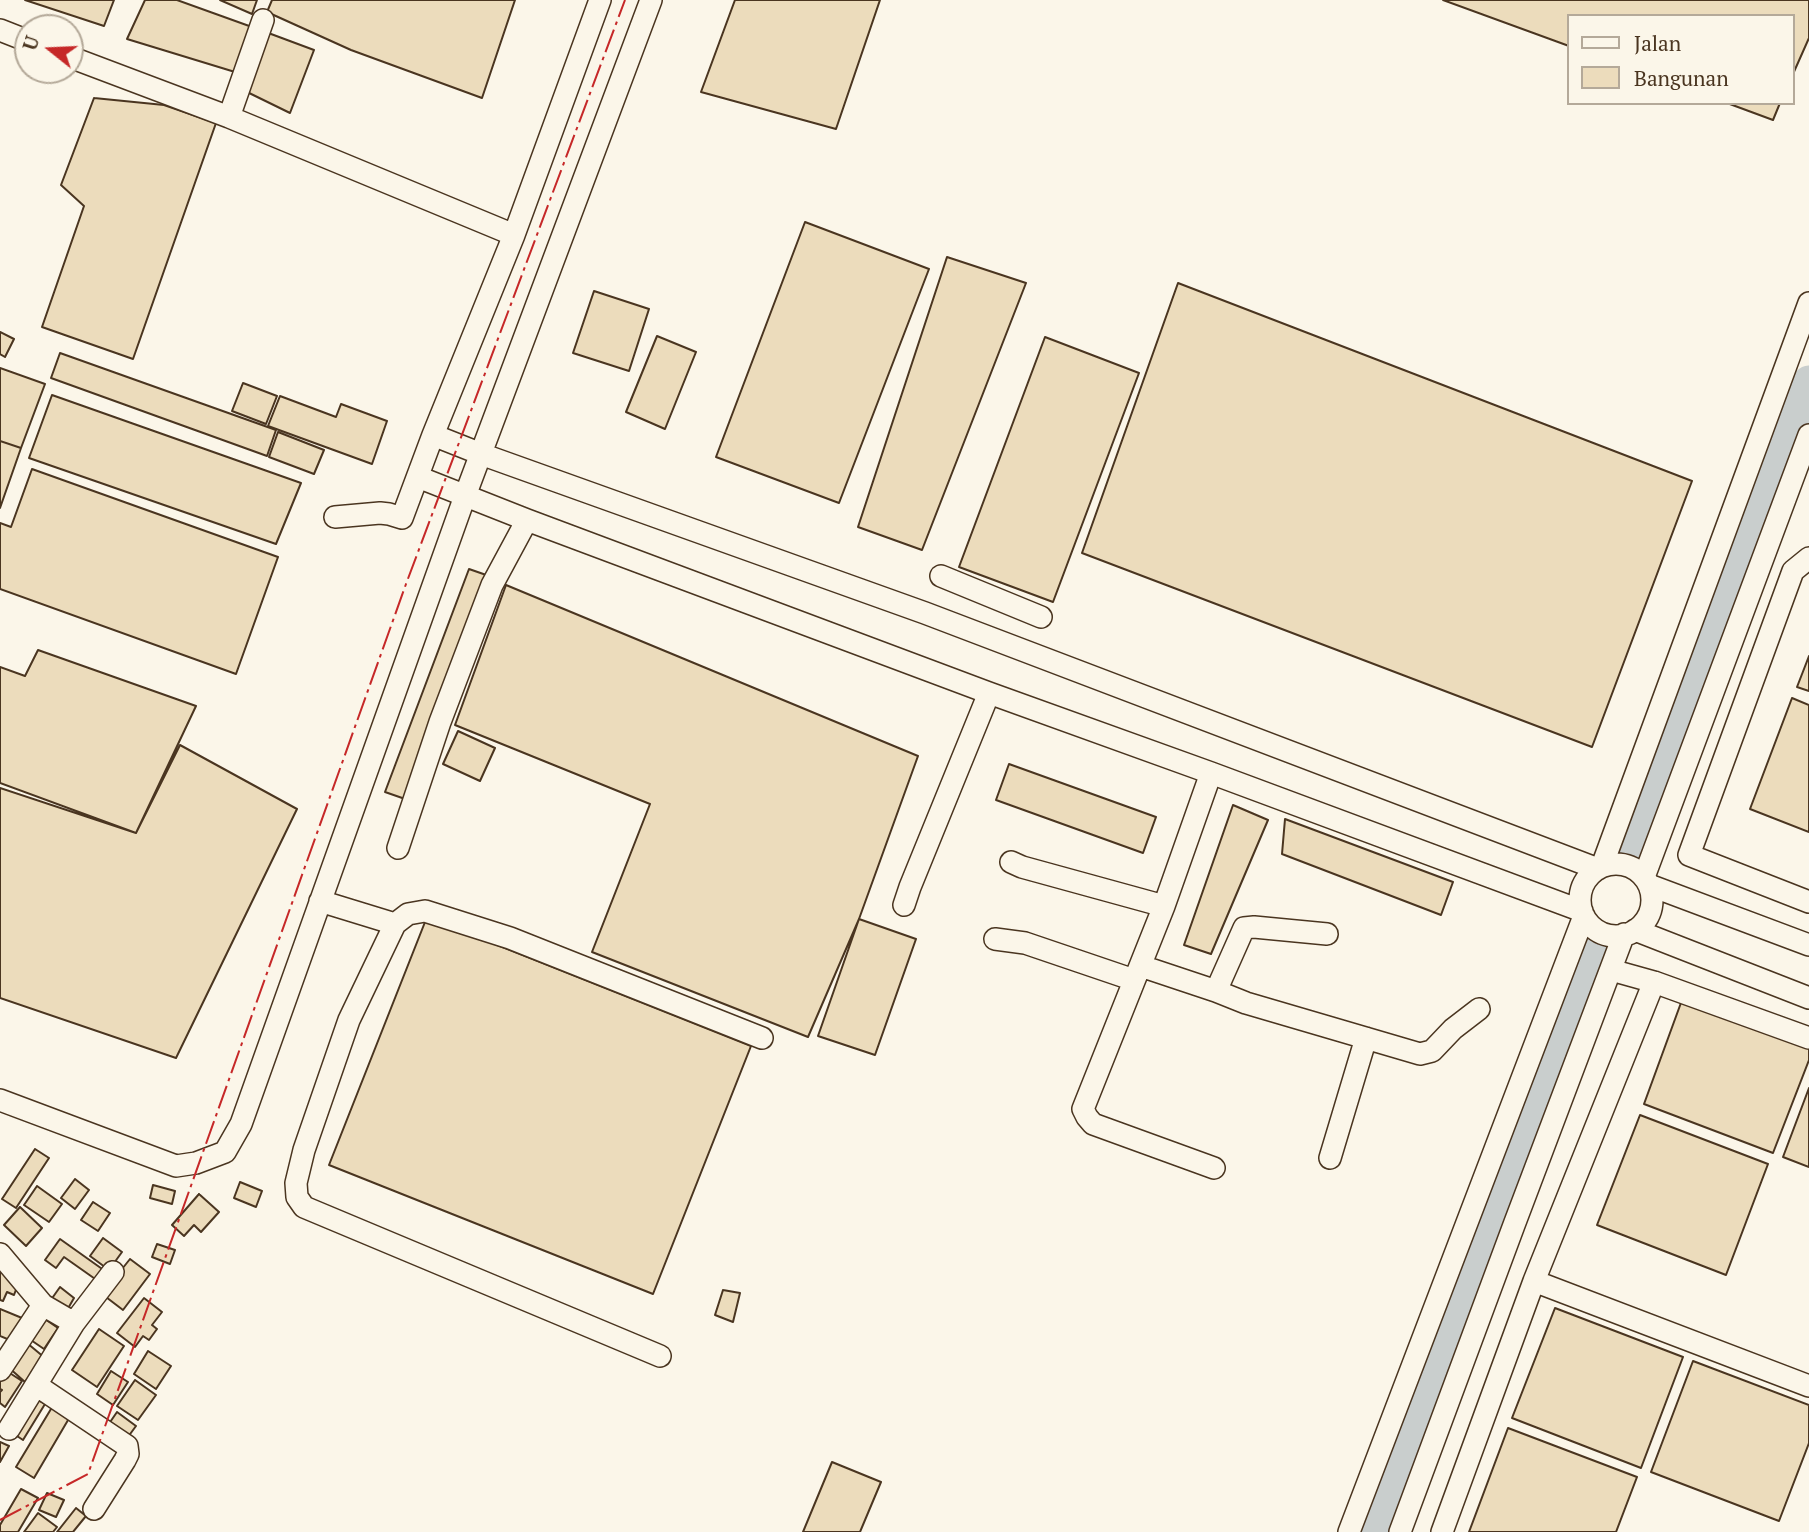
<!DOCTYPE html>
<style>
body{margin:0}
#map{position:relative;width:1809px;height:1532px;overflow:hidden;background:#fbf6e9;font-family:"PT Serif",serif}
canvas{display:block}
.legend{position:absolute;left:1567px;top:14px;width:228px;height:91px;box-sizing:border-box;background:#fbf6e9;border:2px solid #b4a999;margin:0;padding:9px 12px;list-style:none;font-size:21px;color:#4a3520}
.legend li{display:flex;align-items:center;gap:14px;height:35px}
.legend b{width:35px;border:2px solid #b4a999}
.north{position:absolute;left:14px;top:14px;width:70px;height:70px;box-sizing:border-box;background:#fbf6e9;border:2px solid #b4a999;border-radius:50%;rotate:288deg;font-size:19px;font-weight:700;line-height:28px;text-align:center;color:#4a3520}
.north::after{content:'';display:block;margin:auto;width:24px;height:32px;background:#c62828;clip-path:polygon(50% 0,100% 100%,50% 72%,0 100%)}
</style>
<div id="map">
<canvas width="1809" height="1532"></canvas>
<ul class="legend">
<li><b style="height:9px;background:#fbf6e9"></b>Jalan</li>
<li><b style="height:19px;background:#ecdcbc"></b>Bangunan</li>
</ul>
<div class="north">U</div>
</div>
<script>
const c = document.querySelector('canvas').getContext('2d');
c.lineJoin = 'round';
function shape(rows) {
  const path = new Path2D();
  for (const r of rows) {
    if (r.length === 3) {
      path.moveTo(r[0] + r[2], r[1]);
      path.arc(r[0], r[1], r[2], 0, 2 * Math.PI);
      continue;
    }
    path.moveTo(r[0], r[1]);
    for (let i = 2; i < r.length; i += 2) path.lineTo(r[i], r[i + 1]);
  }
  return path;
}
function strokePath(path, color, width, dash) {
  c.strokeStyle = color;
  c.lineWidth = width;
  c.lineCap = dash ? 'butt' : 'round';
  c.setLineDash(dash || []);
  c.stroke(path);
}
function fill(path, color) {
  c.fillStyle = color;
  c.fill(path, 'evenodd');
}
const river = shape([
 [1636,851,1809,382],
 [1375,1532,1596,941]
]);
const building = shape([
 [25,0,114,0,104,26,25,0],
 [145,0,177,0,252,27,235,72,127,39,145,0],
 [220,0,257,0,252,14,220,0],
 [272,0,515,0,482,98,351,50,267,12,272,0],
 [735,0,880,0,836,129,701,92,735,0],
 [1443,0,1809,0,1809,38,1793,74,1793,16,1569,16,1569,46,1443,0],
 [263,31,314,50,290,113,243,90,263,31],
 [94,98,164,105,216,123,133,359,42,327,84,206,61,185,94,98],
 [1727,103,1780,103,1773,120,1727,103],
 [805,222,929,269,839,503,716,457,805,222],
 [947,257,1026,283,922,550,858,527,947,257],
 [1178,283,1692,481,1592,747,1082,553,1178,283],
 [594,291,649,309,629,371,573,353,594,291],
 [0,332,14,339,5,357,0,354,0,332],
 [657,336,696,352,665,429,626,412,657,336],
 [1045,337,1139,373,1053,602,959,567,1045,337],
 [60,353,276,430,267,456,51,378,60,353],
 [0,368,45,384,21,448,0,441,0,368],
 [243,383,277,396,266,424,232,411,243,383],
 [52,395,301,483,276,544,29,458,52,395],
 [280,396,336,417,341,404,387,421,372,464,268,426,280,396],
 [278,432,324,450,314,474,269,457,278,432],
 [0,441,21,448,0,508,0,441],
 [32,469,278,557,236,674,0,589,0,523,11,527,32,469],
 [469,569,492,577,408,800,385,792,469,569],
 [506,585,918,756,859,919,808,1037,592,952,650,804,455,725,506,585],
 [38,650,196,706,136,833,0,783,0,667,25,676,38,650],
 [1809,656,1809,691,1797,687,1809,656],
 [1792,698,1809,705,1809,832,1750,809,1792,698],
 [458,731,495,748,480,781,443,764,458,731],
 [180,745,297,809,176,1058,0,998,0,788,136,833,180,745],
 [1009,764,1156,817,1143,853,996,800,1009,764],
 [1233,805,1268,820,1211,954,1184,945,1233,805],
 [1285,819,1453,882,1441,915,1282,854,1285,819],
 [427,917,751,1046,653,1294,329,1165,427,917],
 [859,919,916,939,875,1055,818,1036,859,919],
 [1682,1000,1809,1048,1809,1060,1773,1153,1644,1104,1682,1000],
 [1809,1088,1809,1167,1783,1157,1809,1088],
 [1640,1115,1768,1164,1726,1275,1597,1225,1640,1115],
 [35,1149,49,1158,16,1208,2,1199,35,1149],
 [75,1179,89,1190,75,1209,61,1198,75,1179],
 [240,1182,262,1191,256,1207,234,1198,240,1182],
 [153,1185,175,1191,172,1204,150,1198,153,1185],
 [37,1186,62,1204,49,1222,24,1205,37,1186],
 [199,1194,219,1212,201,1232,194,1225,184,1236,172,1225,199,1194],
 [93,1202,110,1213,98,1231,81,1220,93,1202],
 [20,1207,42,1228,26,1246,4,1225,20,1207],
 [103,1238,122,1252,109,1270,90,1256,103,1238],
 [60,1239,105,1271,98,1281,64,1257,56,1268,45,1260,60,1239],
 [157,1244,175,1250,170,1264,152,1257,157,1244],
 [130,1259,150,1274,123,1310,102,1294,130,1259],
 [0,1271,20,1279,14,1295,7,1292,3,1301,0,1300,0,1271],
 [60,1287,74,1298,66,1312,48,1304,60,1287],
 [723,1290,740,1293,733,1322,715,1315,723,1290],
 [144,1298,162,1312,152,1325,157,1329,149,1340,143,1336,135,1347,117,1333,144,1298],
 [1555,1308,1683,1357,1641,1468,1512,1418,1555,1308],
 [0,1309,22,1318,12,1341,0,1336,0,1309],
 [39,1315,58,1328,44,1349,25,1336,39,1315],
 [99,1329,124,1346,97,1387,72,1370,99,1329],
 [27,1343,45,1358,25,1382,7,1366,27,1343],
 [148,1351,171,1366,156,1389,134,1374,148,1351],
 [1693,1361,1809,1405,1809,1443,1779,1521,1651,1472,1693,1361],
 [2,1368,22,1381,5,1407,0,1403,0,1392,2,1390,0,1389,0,1371,2,1368],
 [111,1371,128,1382,113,1405,97,1394,111,1371],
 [135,1380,156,1395,138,1420,117,1406,135,1380],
 [36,1399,45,1404,23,1440,14,1434,36,1399],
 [54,1404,71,1415,34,1478,16,1467,54,1404],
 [117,1412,136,1426,125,1441,106,1428,117,1412],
 [1508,1428,1637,1477,1616,1532,1469,1532,1508,1428],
 [0,1442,9,1446,0,1462,0,1442],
 [832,1462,881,1482,860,1532,803,1532,832,1462],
 [21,1489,38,1498,18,1532,0,1532,0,1525,21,1489],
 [47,1493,64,1500,56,1517,39,1510,47,1493],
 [76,1508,86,1516,73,1532,57,1532,76,1508],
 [38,1513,57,1527,53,1532,24,1532,38,1513]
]);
const minor = shape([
 [0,30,28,41],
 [70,57,229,117,514,235],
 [229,117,263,20],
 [433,435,481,454,925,613,1598,869],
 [418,477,527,520,989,693,1211,773,1582,911],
 [335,517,380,513,389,514,402,518,433,435,514,235,600,0],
 [1809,558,1793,571,1689,855,1809,902],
 [941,576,1041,617],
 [1211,773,1164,906,1083,1109,1087,1117,1093,1124,1214,1168],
 [398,848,440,722,492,585,527,520],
 [1011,862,1022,867,1164,906],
 [1616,900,36],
 [1602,866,1809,303],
 [1644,877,1809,435],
 [1649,885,1809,945],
 [320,901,395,924,349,1020,304,1150,296,1183,297,1197,304,1207,660,1356],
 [904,905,910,887,989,693],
 [395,924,408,914,425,911,510,938,762,1038],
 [1635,930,1809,998],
 [995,939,1025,943,1134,980],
 [1141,966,1216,991,1246,1003,1420,1054,1432,1051,1453,1029,1479,1009],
 [1654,982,1809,1038],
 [1216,991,1244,928,1254,927,1327,934],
 [0,1100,176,1166,196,1163,225,1152,241,1124,465,496,651,0],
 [1330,1158,1366,1038],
 [0,1254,43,1305,74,1323],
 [1534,1281,1809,1386],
 [0,1370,43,1305],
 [36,1385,127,1446,128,1454,125,1460,94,1509],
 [9,1429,74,1323,113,1272],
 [1349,1532,1584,916],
 [1400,1532,1514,1225,1624,934],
 [1442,1532,1534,1281,1654,982,1611,970]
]);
const power = shape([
 [0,1520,88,1474,406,584,625,0]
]);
strokePath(river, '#c9cecd', 33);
fill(building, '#ecdcbc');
strokePath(building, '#4a3520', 2);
strokePath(minor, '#4a3520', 24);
strokePath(minor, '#fbf6e9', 21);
strokePath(power, '#c62828', 2, [24, 5, 3.5, 5]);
</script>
